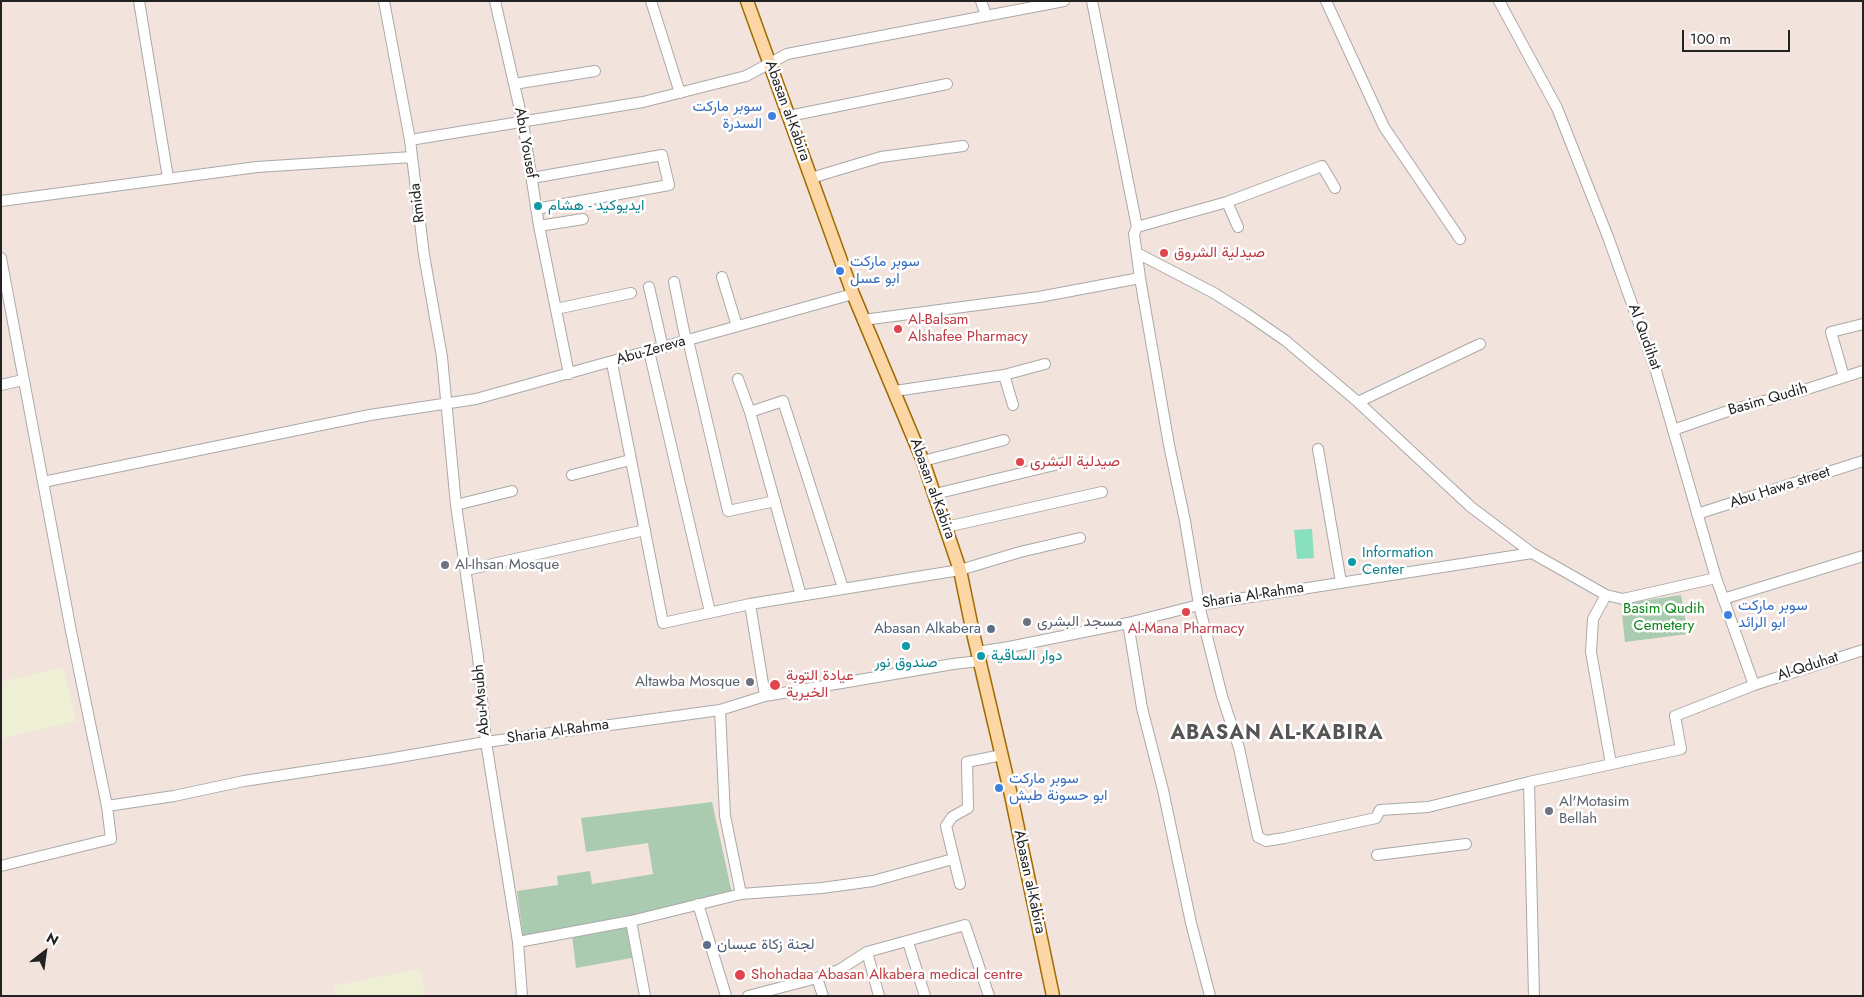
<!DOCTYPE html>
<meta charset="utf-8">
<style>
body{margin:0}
#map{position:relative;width:1864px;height:997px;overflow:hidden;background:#f2efe9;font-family:Jost,sans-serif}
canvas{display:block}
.frame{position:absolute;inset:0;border:2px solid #222;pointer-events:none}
.north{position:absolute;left:20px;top:927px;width:50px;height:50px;-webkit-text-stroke:4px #fff;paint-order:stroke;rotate:30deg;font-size:14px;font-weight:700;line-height:20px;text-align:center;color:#222}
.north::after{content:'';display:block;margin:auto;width:18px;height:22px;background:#222;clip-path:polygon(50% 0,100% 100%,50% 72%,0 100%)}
.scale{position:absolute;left:1682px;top:30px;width:108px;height:22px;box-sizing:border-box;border:2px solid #222;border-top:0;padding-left:6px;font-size:15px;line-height:18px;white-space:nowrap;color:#222;-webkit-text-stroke:4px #fff;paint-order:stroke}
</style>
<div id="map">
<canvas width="1864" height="997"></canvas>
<div class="frame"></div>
<div class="north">N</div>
<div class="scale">100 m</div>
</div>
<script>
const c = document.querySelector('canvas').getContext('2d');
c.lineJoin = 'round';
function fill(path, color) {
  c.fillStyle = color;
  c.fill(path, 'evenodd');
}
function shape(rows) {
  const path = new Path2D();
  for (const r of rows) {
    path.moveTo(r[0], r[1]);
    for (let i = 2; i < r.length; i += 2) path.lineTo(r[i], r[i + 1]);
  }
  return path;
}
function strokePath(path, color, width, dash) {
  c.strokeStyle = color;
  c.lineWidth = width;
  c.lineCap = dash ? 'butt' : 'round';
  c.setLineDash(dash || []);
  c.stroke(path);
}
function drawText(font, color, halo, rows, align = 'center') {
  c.font = font + ' Jost,Vazirmatn,sans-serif';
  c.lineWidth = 5;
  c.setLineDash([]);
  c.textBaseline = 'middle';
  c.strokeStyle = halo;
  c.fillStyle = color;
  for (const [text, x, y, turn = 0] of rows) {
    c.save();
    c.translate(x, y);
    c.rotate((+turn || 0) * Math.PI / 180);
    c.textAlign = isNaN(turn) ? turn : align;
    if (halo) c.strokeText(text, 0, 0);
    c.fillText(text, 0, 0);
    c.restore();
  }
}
const military = shape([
 [1,1,1863,1,1863,996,1,996]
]);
const farmland = shape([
 [63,667,76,721,1,739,1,682],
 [420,969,425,996,335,996,333,986]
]);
const cemetery = shape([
 [1681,595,1688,634,1625,642,1621,604],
 [712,802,732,893,625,921,523,936,517,891,558,885,557,876,590,871,592,884,653,874,648,843,586,852,581,818],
 [625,926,632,930,637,957,576,968,572,935]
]);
const pitch = shape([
 [1312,529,1314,558,1297,559,1294,530]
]);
const minor = shape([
 [139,1,168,178],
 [384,1,410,140,424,255,442,357,456,505,478,657,486,742,518,942,522,996],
 [495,1,523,123,539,226,569,374],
 [651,1,680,93],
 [981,1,986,15],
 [1092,1,1137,227,1134,234,1140,278,1169,445,1185,521,1199,605,1222,696,1239,748,1258,837,1266,841,1284,838,1376,818,1380,810,1428,807,1529,782,1681,749,1675,716,1754,685,1863,650],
 [1326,1,1384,127,1460,239],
 [1499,1,1557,108,1608,237,1656,371,1716,578,1754,685],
 [514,84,595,71],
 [789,116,947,84],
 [410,140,643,102,746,76,787,54,1064,1],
 [532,178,662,155,669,185,536,209],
 [811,178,881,157,963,146],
 [1,201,257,167,412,157],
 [1227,202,1238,227],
 [539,226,583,219],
 [1137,227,1227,202,1322,166,1335,188],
 [1137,253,1214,293,1247,314,1286,341,1358,402,1471,507,1532,553,1606,595,1623,599,1716,578],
 [1,258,71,631,107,806,111,839,1,866],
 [722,277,737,326],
 [674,282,686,341],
 [649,287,663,348],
 [556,309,631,293],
 [863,320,1039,297,1140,278],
 [688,340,728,511,775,501],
 [649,351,710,612],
 [612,363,663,623,750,604,960,570,1020,552,1080,538],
 [1004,375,1013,405],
 [1844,377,1831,332,1863,324],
 [738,379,750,412,801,596],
 [1,385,23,380],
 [895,391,1004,375,1045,364],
 [1358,402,1480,344],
 [750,412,783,401,843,588],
 [1673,430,1731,410,1801,391,1863,371],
 [1318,449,1341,582],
 [923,461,1004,440],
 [572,475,630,460],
 [43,482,370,415,476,399,853,294],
 [935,494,1067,462],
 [456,505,512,491],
 [1697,514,1863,461],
 [946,527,1102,492],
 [466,570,645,530],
 [1606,595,1593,619,1591,652,1611,764],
 [1723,599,1863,556],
 [750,604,765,696],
 [1128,623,1142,708,1163,790,1191,923,1210,996],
 [977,652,1009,647,1128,623,1199,605,1532,553],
 [720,710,725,816,741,894],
 [1529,782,1534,996],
 [107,806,174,796,244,781,388,759,486,742,720,710,765,696,953,664,980,661],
 [1377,855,1466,844],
 [960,884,946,826,952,817,968,808,967,762,1002,755],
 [698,904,726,996],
 [631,921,645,996],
 [518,942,631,921,741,894,822,888,873,881,953,859],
 [908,942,925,996],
 [867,952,879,996],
 [817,978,823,996],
 [748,996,817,978,839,970,867,952,965,925,989,996]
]);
const major = shape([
 [747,1,853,294,923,461,960,570,973,633,1011,795,1053,996]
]);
const markers = [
 [772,116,5,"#3f7fe0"],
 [538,206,5,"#0f9aa8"],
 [1164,253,5,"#e0444e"],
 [840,271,5,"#3f7fe0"],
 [898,329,5,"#e0444e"],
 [1020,462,5,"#e0444e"],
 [1352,562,5,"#0f9aa8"],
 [445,565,5,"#6b7280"],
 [1186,612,5,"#e0444e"],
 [1728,615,5,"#3f7fe0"],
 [1027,622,5,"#6b7280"],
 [991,629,5,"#5c6f8a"],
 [906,646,5,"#0f9aa8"],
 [981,656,5,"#0f9aa8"],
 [750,682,5,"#6b7280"],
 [775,685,6,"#e0444e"],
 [999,788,5,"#3f7fe0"],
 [1549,811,5,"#6b7280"],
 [707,945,5,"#5c6f8a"],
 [740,975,6,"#e0444e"]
];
const shopNames = [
 ["سوبر ماركت",762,107,"right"],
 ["السدرة",762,124,"right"],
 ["سوبر ماركت",850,262],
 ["ابو عسل",850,279],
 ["سوبر ماركت",1738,606],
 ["ابو الرائد",1738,623],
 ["سوبر ماركت",1009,779],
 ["ابو حسونة طبش",1009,796]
];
const streetNames = [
 ["Abasan al-Kabira",787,111,70],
 ["Abu Yousef",525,143,80],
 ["Rmida",418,203,-97],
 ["Al Qudihat",1644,337,70],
 ["Abu-Zereva",651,351,-16],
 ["Basim Qudih",1768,400,-16],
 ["Abu Hawa street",1780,488,-18],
 ["Abasan al-Kabira",932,489,70],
 ["Sharia Al-Rahma",1253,596,-9],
 ["Al-Qduhat",1808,667,-18],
 ["Abu-Msubh",482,700,-95],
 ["Sharia Al-Rahma",558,732,-8],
 ["Abasan al-Kabira",1029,882,78]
];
const cultureNames = [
 ["ايديوكيد - هشام",548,206],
 ["Information",1362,553],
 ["Center",1362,570],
 ["دوار الساقية",991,656],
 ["صندوق نور",906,663,"center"]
];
const healthNames = [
 ["صيدلية الشروق",1174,253],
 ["Al-Balsam",908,320],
 ["Alshafee Pharmacy",908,337],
 ["صيدلية البشرى",1030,462],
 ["Al-Mana Pharmacy",1186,629,"center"],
 ["عيادة التوبة",786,676],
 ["الخيرية",786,693],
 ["Shohadaa Abasan Alkabera medical centre",751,975]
];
const worshipNames = [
 ["Al-Ihsan Mosque",455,565],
 ["مسجد البشرى",1037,622],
 ["Altawba Mosque",740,682,"right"],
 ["Al'Motasim",1559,802],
 ["Bellah",1559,819]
];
const parkNames = [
 ["Basim Qudih",1664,609],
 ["Cemetery",1664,626]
];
const serviceNames = [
 ["Abasan Alkabera",981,629],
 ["لجنة زكاة عبسان",717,945,"left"]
];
const districtNames = [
 ["ABASAN AL-KABIRA",1277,734]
];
fill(military, '#f3e3dd');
fill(farmland, '#eef0d5');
fill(cemetery, '#aacbaf');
fill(pitch, '#88e0be');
strokePath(minor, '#a9a9a9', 12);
strokePath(major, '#a06b00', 15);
strokePath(minor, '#fff', 10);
strokePath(major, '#fcd6a4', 12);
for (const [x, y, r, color] of markers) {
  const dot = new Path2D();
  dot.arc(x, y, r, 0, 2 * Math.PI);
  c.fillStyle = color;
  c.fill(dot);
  strokePath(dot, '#fff', 2);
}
drawText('15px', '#366cbe', '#fff', shopNames, 'left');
drawText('15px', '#222', '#fff', streetNames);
drawText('15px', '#0d838f', '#fff', cultureNames, 'left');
drawText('15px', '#be3a42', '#fff', healthNames, 'left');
drawText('15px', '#5b616d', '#fff', worshipNames, 'left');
drawText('15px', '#0c8416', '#fff', parkNames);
drawText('15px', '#4e5e75', '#fff', serviceNames, 'right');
c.letterSpacing = '1px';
drawText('bold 20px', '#555', '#fff', districtNames);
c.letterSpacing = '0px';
</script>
